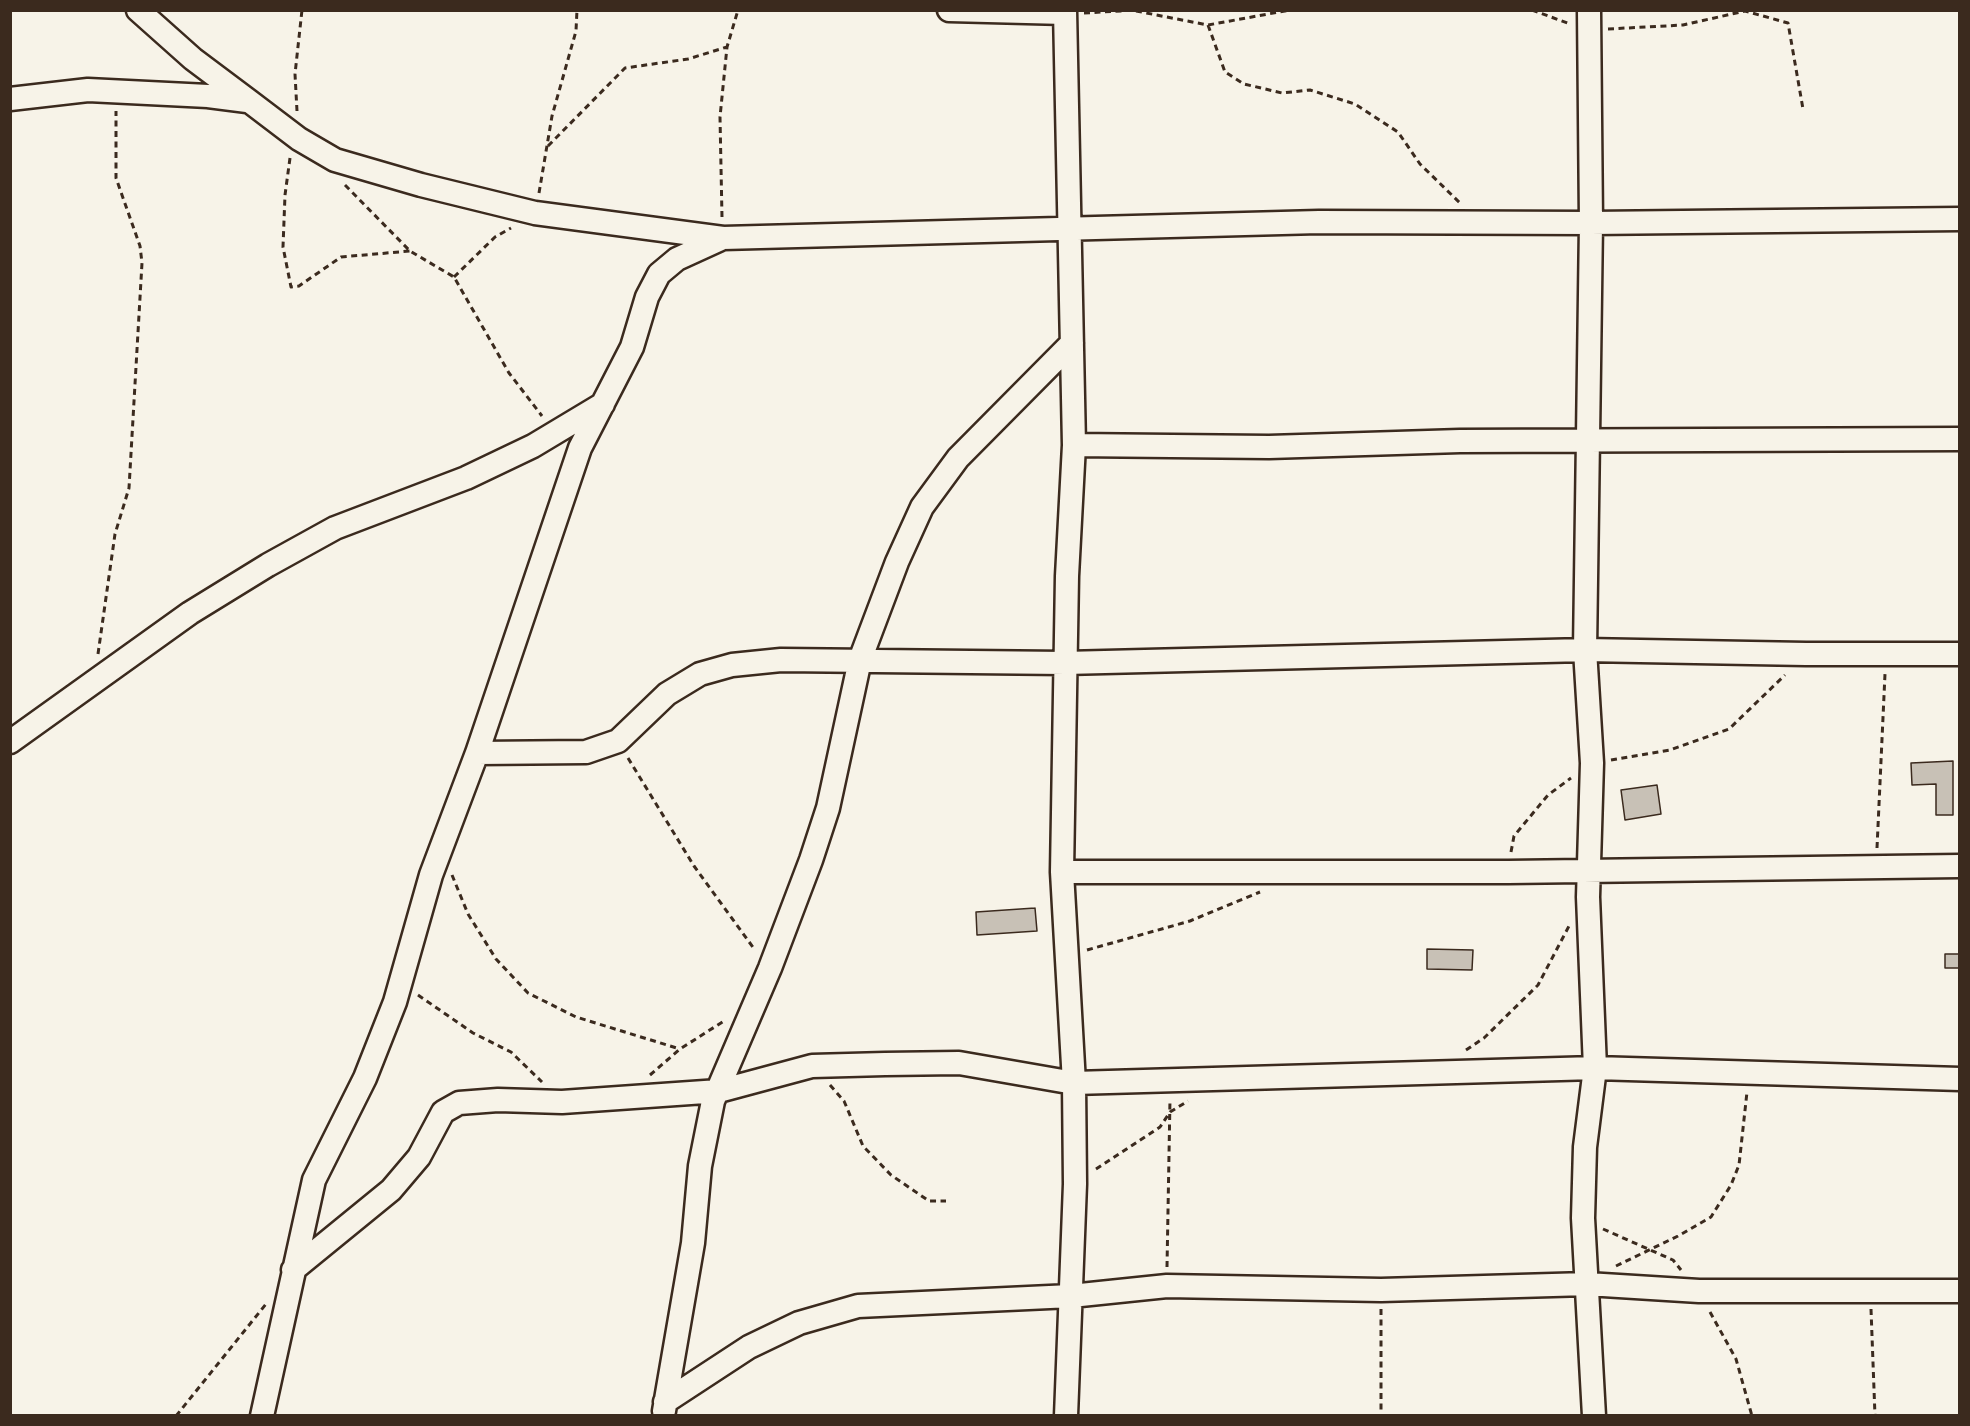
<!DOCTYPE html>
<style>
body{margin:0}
#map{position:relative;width:1970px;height:1426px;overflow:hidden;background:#f7f3e8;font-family:Mali,sans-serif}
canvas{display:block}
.frame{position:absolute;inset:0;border:12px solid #3b2a1e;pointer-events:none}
</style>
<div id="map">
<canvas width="1970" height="1426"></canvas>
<div class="frame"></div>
</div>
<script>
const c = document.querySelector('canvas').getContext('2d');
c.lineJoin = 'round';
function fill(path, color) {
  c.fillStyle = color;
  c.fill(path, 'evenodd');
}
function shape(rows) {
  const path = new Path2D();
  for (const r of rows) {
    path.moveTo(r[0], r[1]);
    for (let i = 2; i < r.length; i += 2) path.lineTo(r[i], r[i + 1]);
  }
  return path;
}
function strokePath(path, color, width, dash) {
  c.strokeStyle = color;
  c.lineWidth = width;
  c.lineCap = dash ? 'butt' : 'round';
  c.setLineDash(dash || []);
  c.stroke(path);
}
const building = shape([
 [1953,761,1953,815,1936,815,1936,784,1912,785,1911,763,1953,761],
 [1657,785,1661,814,1625,820,1621,790,1657,785],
 [1035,908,1037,931,977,935,976,912,1035,908],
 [1427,949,1473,950,1472,970,1427,969,1427,949],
 [1945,954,1959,954,1959,968,1945,968,1945,954]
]);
const path = shape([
 [1532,10,1570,24],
 [1136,11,1208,25,1290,10],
 [1084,13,1137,10],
 [1208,25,1225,72,1244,84,1282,93,1310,90,1355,104,1398,132,1420,164,1460,203],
 [1608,29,1683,25,1745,11,1788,23,1803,109],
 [297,111,295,74,302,10],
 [548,146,625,68,688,59,727,47],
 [290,158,285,195,283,247,291,287,299,286,341,257,410,251],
 [345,185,410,251,454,277,509,373,542,416],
 [539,193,552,116,576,31,577,10],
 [722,217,720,117,727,47,738,10],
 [454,277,495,237,511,228],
 [98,654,115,534,129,488,142,263,140,246,116,178,116,111],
 [628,758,694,866,755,950],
 [1611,760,1670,750,1729,729,1785,675],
 [1877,848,1885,674],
 [1511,852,1514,836,1548,795,1571,778],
 [452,875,468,914,496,959,528,993,576,1017,680,1049],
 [1087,950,1190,921,1260,892],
 [418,995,473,1033,511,1052,542,1082],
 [1466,1050,1484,1038,1538,985,1569,926],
 [650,1075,680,1049,724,1021],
 [830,1085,844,1101,863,1146,891,1175,929,1201,946,1201],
 [1096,1169,1160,1127,1170,1112,1188,1101],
 [1603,1229,1673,1260,1681,1270],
 [1616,1266,1678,1236,1711,1217,1731,1185,1739,1165,1747,1092],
 [1167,1267,1170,1099],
 [1381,1309,1381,1416],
 [1871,1309,1875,1416],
 [1710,1312,1736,1359,1752,1416],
 [176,1416,266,1304]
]);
const street = shape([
 [138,10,193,59,249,101,299,139,335,160,421,185,535,213,723,238,1319,222,1591,223,1960,219],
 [949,10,1065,13],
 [1065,10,1074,445,1067,576,1062,872,1074,1083,1075,1184,1066,1416],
 [1589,10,1591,223,1585,650,1592,763,1588,897,1595,1068,1585,1147,1583,1218,1594,1416],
 [10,99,88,90,208,96,247,101],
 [1074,445,1269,447,1460,441,1960,439],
 [10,742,190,613,268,565,335,528,466,478,533,446,603,404],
 [477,753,586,752,618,741,667,694,700,674,732,665,781,660,1065,663,1585,650,1806,654,1960,654],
 [1062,872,1508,872,1960,866],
 [293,1270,391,1190,419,1157,443,1112,459,1103,498,1100,562,1102,719,1091,812,1066,885,1064,959,1063,1074,1083,1595,1068,1960,1079],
 [665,1402,749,1347,799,1323,858,1306,1071,1296,1167,1286,1381,1290,1587,1284,1699,1291,1960,1291],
 [664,1411,693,1243,700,1166,713,1101,770,968,811,860,828,808,860,660,897,562,922,507,958,458,1072,343],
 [262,1416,314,1180,365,1078,395,1002,431,875,477,753,580,448,632,347,647,297,659,274,677,259,723,238]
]);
fill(building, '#c8c1b6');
strokePath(building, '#3b2a1e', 1.5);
strokePath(street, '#3b2a1e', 27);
strokePath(path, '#3b2a1e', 3, [6, 4.5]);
strokePath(street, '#f7f3e8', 22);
</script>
